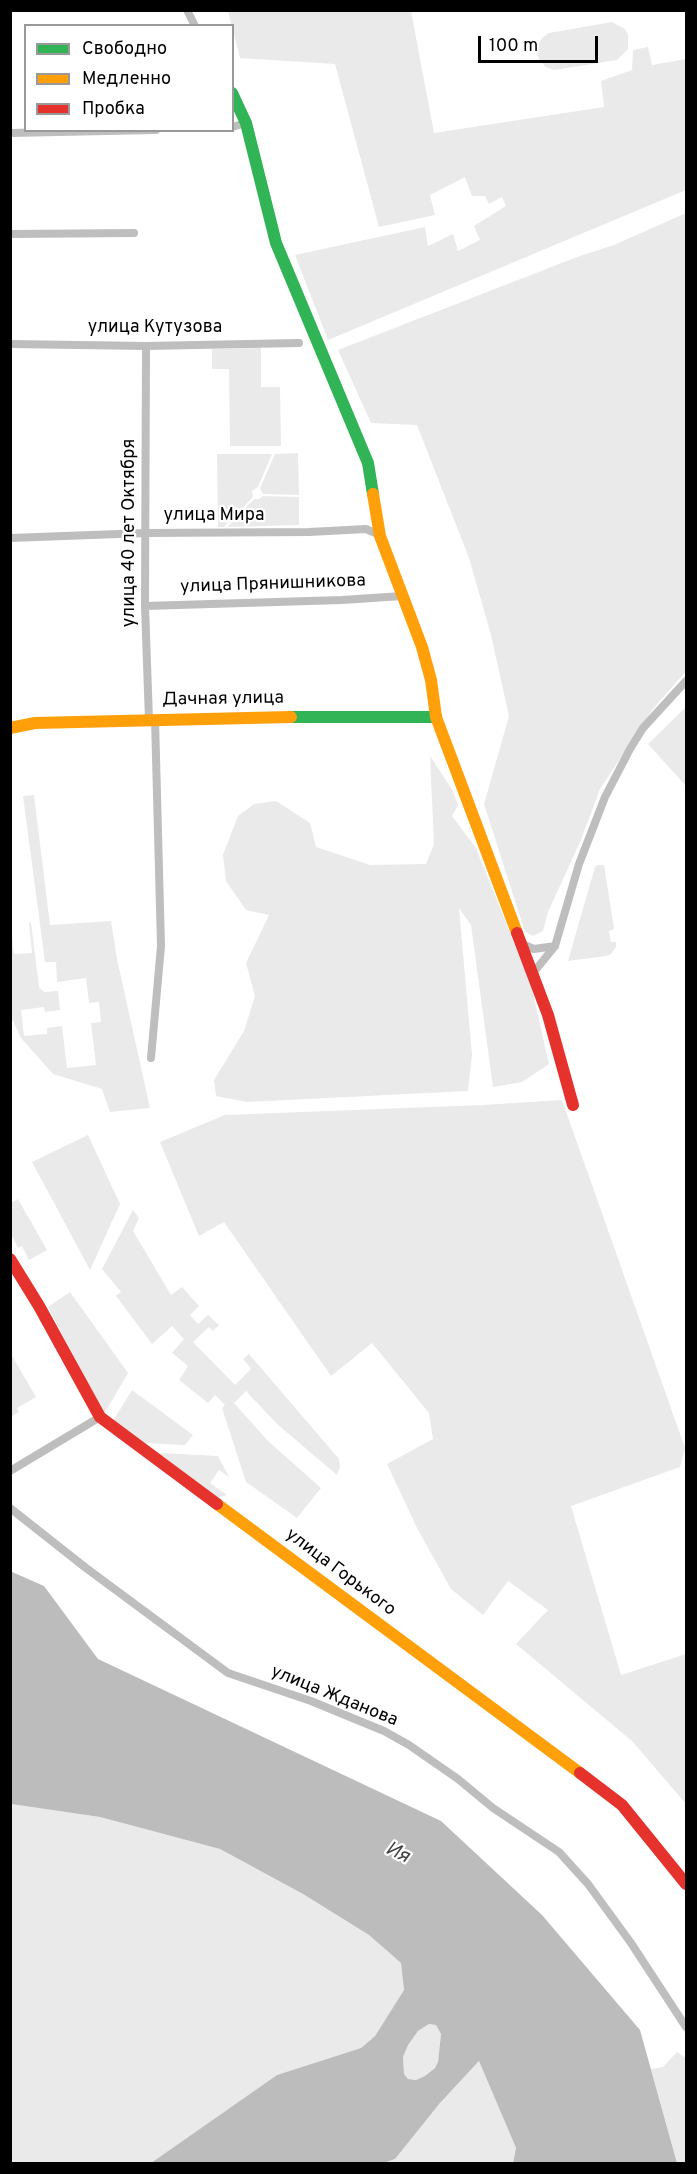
<!DOCTYPE html>
<meta charset="utf-8">
<style>
body{margin:0}
#map{position:relative;width:697px;height:2174px;overflow:hidden;background:#fff;font-family:Overpass,sans-serif}
canvas{display:block}
.frame{position:absolute;inset:0;border:12px solid #000;pointer-events:none}
.legend{position:absolute;left:24px;top:24px;width:210px;height:108px;box-sizing:border-box;background:#fff;border:2px solid #999;margin:0;padding:8px 10px;list-style:none;font-size:18px;color:#000}
.legend li{display:flex;align-items:center;gap:12px;height:30px}
.legend b{width:30px;border:2px solid #999}
.scale{position:absolute;left:478px;top:36px;width:120px;height:27px;box-sizing:border-box;border:3px solid #000;border-top:0;padding-left:8px;font-size:18px;line-height:21px;white-space:nowrap;color:#000;-webkit-text-stroke:4px #fff;paint-order:stroke}
</style>
<div id="map">
<canvas width="697" height="2174"></canvas>
<div class="frame"></div>
<ul class="legend">
<li><b style="height:8px;background:#30b455"></b>Свободно</li>
<li><b style="height:8px;background:#ff9f0a"></b>Медленно</li>
<li><b style="height:8px;background:#e5322d"></b>Пробка</li>
</ul>
<div class="scale">100 m</div>
</div>
<script>
const c = document.querySelector('canvas').getContext('2d');
c.lineJoin = 'round';
function fill(path, color) {
  c.fillStyle = color;
  c.fill(path, 'evenodd');
}
function shape(rows) {
  const path = new Path2D();
  for (const r of rows) {
    path.moveTo(r[0], r[1]);
    for (let i = 2; i < r.length; i += 2) path.lineTo(r[i], r[i + 1]);
  }
  return path;
}
function strokePath(path, color, width, dash) {
  c.strokeStyle = color;
  c.lineWidth = width;
  c.lineCap = dash ? 'butt' : 'round';
  c.setLineDash(dash || []);
  c.stroke(path);
}
function drawText(font, color, halo, rows, align = 'center') {
  c.font = font + ' Overpass,sans-serif';
  c.lineWidth = 4.5;
  c.setLineDash([]);
  c.textBaseline = 'middle';
  c.strokeStyle = halo;
  c.fillStyle = color;
  for (const [text, x, y, turn = 0] of rows) {
    c.save();
    c.translate(x, y);
    c.rotate((+turn || 0) * Math.PI / 180);
    c.textAlign = isNaN(turn) ? turn : align;
    if (halo) c.strokeText(text, 0, 0);
    c.fillText(text, 0, 0);
    c.restore();
  }
}
const green = shape([
 [228,11,411,11,434,133,604,107,601,81,632,70,633,50,648,47,652,65,686,59,686,190,328,340,295,255,425,227,428,246,453,234,458,251,480,240,474,226,506,206,502,197,489,204,485,196,472,196,465,177,430,195,435,215,379,227,335,64,240,58],
 [612,22,625,29,628,35,628,49,617,60,554,70,546,67,540,61,537,54,538,45,542,38,549,33],
 [686,213,686,671,653,709,600,789,581,840,548,912,543,931,533,936,525,932,484,804,509,716,491,635,469,558,417,425,371,423,338,350,577,257,614,245],
 [261,348,261,387,280,387,281,446,230,446,229,369,212,369,212,349],
 [298,453,299,495,263,494,260,488,275,454],
 [217,454,272,454,258,487,252,491,253,497,224,527,218,527],
 [263,496,299,497,299,525,227,527,254,499,259,499],
 [686,707,686,786,648,744],
 [430,756,453,791,458,805,452,816,476,848,531,985,549,1064,522,1082,493,1087,471,925,459,908,472,1055,468,1091,247,1102,216,1096,214,1080,244,1031,255,996,246,963,269,915,246,910,226,881,223,855,238,816,254,804,276,801,310,823,316,847,370,865,426,864,434,844],
 [34,795,50,925,111,921,117,959,150,1108,110,1112,102,1089,53,1074,21,1038,11,1017,11,926,14,954,32,953,29,923,31,922,39,987,44,992,58,991,60,1010,45,1012,44,1007,21,1010,24,1036,47,1034,47,1028,62,1026,67,1068,96,1065,91,1023,101,1022,99,1002,89,1003,86,978,57,982,56,962,45,962,23,796],
 [597,865,604,865,614,929,609,931,611,942,616,942,616,947,611,954,606,956,568,961,595,867],
 [562,1100,685,1448,680,1467,571,1506,621,1675,686,1654,686,1804,633,1742,516,1644,548,1610,508,1581,483,1615,451,1589,417,1528,387,1464,433,1439,429,1413,372,1343,331,1376,224,1222,199,1236,160,1142,225,1115,483,1105],
 [88,1135,120,1204,90,1270,32,1162],
 [18,1199,47,1250,29,1260,22,1246,18,1248,11,1234,11,1203],
 [133,1210,139,1218,133,1231,171,1295,182,1287,199,1306,190,1315,198,1324,208,1315,219,1325,213,1331,209,1327,193,1342,235,1385,251,1369,243,1359,249,1354,339,1459,340,1467,337,1475,277,1424,246,1391,234,1403,268,1441,321,1488,297,1518,246,1482,222,1408,225,1405,215,1395,208,1403,179,1380,188,1366,172,1353,184,1339,172,1326,152,1344,116,1296,121,1292,102,1269],
 [70,1292,128,1373,104,1414,48,1307],
 [11,1354,36,1397,17,1408,19,1412,11,1417],
 [132,1390,193,1435,185,1445,144,1443,113,1421],
 [159,1453,218,1456,229,1477,219,1470,210,1483,227,1495,217,1498],
 [10,1804,100,1817,220,1849,303,1894,369,1935,401,1963,404,1990,375,2036,361,2048,277,2075,151,2163,11,2163],
 [429,2024,436,2025,441,2034,438,2062,435,2068,425,2076,416,2080,408,2079,404,2074,403,2057,407,2045,418,2031],
 [677,2052,686,2058,686,2163,677,2163,651,2069,663,2067],
 [479,2061,516,2148,513,2163,384,2164,395,2159,440,2103]
]);
const water = shape([
 [10,1571,44,1586,98,1659,441,1821,542,1915,640,2030,677,2163,513,2163,516,2148,479,2061,440,2103,395,2159,384,2163,151,2163,277,2075,361,2048,375,2036,404,1990,401,1963,369,1935,303,1894,220,1849,100,1817,11,1804],
 [429,2024,436,2025,441,2034,438,2062,435,2068,425,2076,416,2080,408,2079,404,2074,403,2057,408,2045,418,2031]
]);
const street = shape([
 [187,10,195,26],
 [232,127,246,123],
 [10,133,156,130],
 [10,234,134,233],
 [10,344,146,346,299,343],
 [146,346,145,606,149,720],
 [10,538,146,533,309,532,366,529,380,535],
 [145,606,342,600,402,596],
 [522,944,534,949,555,946],
 [533,973,555,946,579,864,605,797,630,749,643,728,686,681],
 [151,1058,161,946,155,719],
 [10,1471,100,1417],
 [10,1508,86,1568,228,1673,311,1701,384,1731,409,1745,458,1779,493,1808,559,1852,588,1884,631,1943,686,2027]
]);
const fast = shape([
 [232,93,246,123,276,243,368,463,373,494],
 [291,717,436,717]
]);
const slow = shape([
 [373,494,380,536,422,647,431,680,436,717,517,933],
 [10,728,35,723,291,717],
 [217,1504,580,1773]
]);
const jam = shape([
 [517,933,548,1015,573,1105],
 [10,1259,39,1306,100,1417,217,1504],
 [580,1773,622,1805,686,1884]
]);
const streetNames = [
 ["улица Кутузова",155,328],
 ["улица Мира",214,516],
 ["улица 40 лет Октября",130,533,-90],
 ["улица Прянишникова",273,585,-2],
 ["Дачная улица",223,700,-1],
 ["улица Горького",340,1573,37],
 ["улица Жданова",334,1697,22]
];
const waterNames = [
 ["Ия",397,1854,26]
];
fill(green, '#eaeaea');
fill(water, '#bcbcbc');
strokePath(street, '#bebebe', 8);
strokePath(fast, '#30b455', 12);
strokePath(slow, '#ff9f0a', 12);
strokePath(jam, '#e5322d', 12);
drawText('18px', '#000', '#fff', streetNames);
drawText('italic 20px', '#414141', '#fff', waterNames);
</script>
